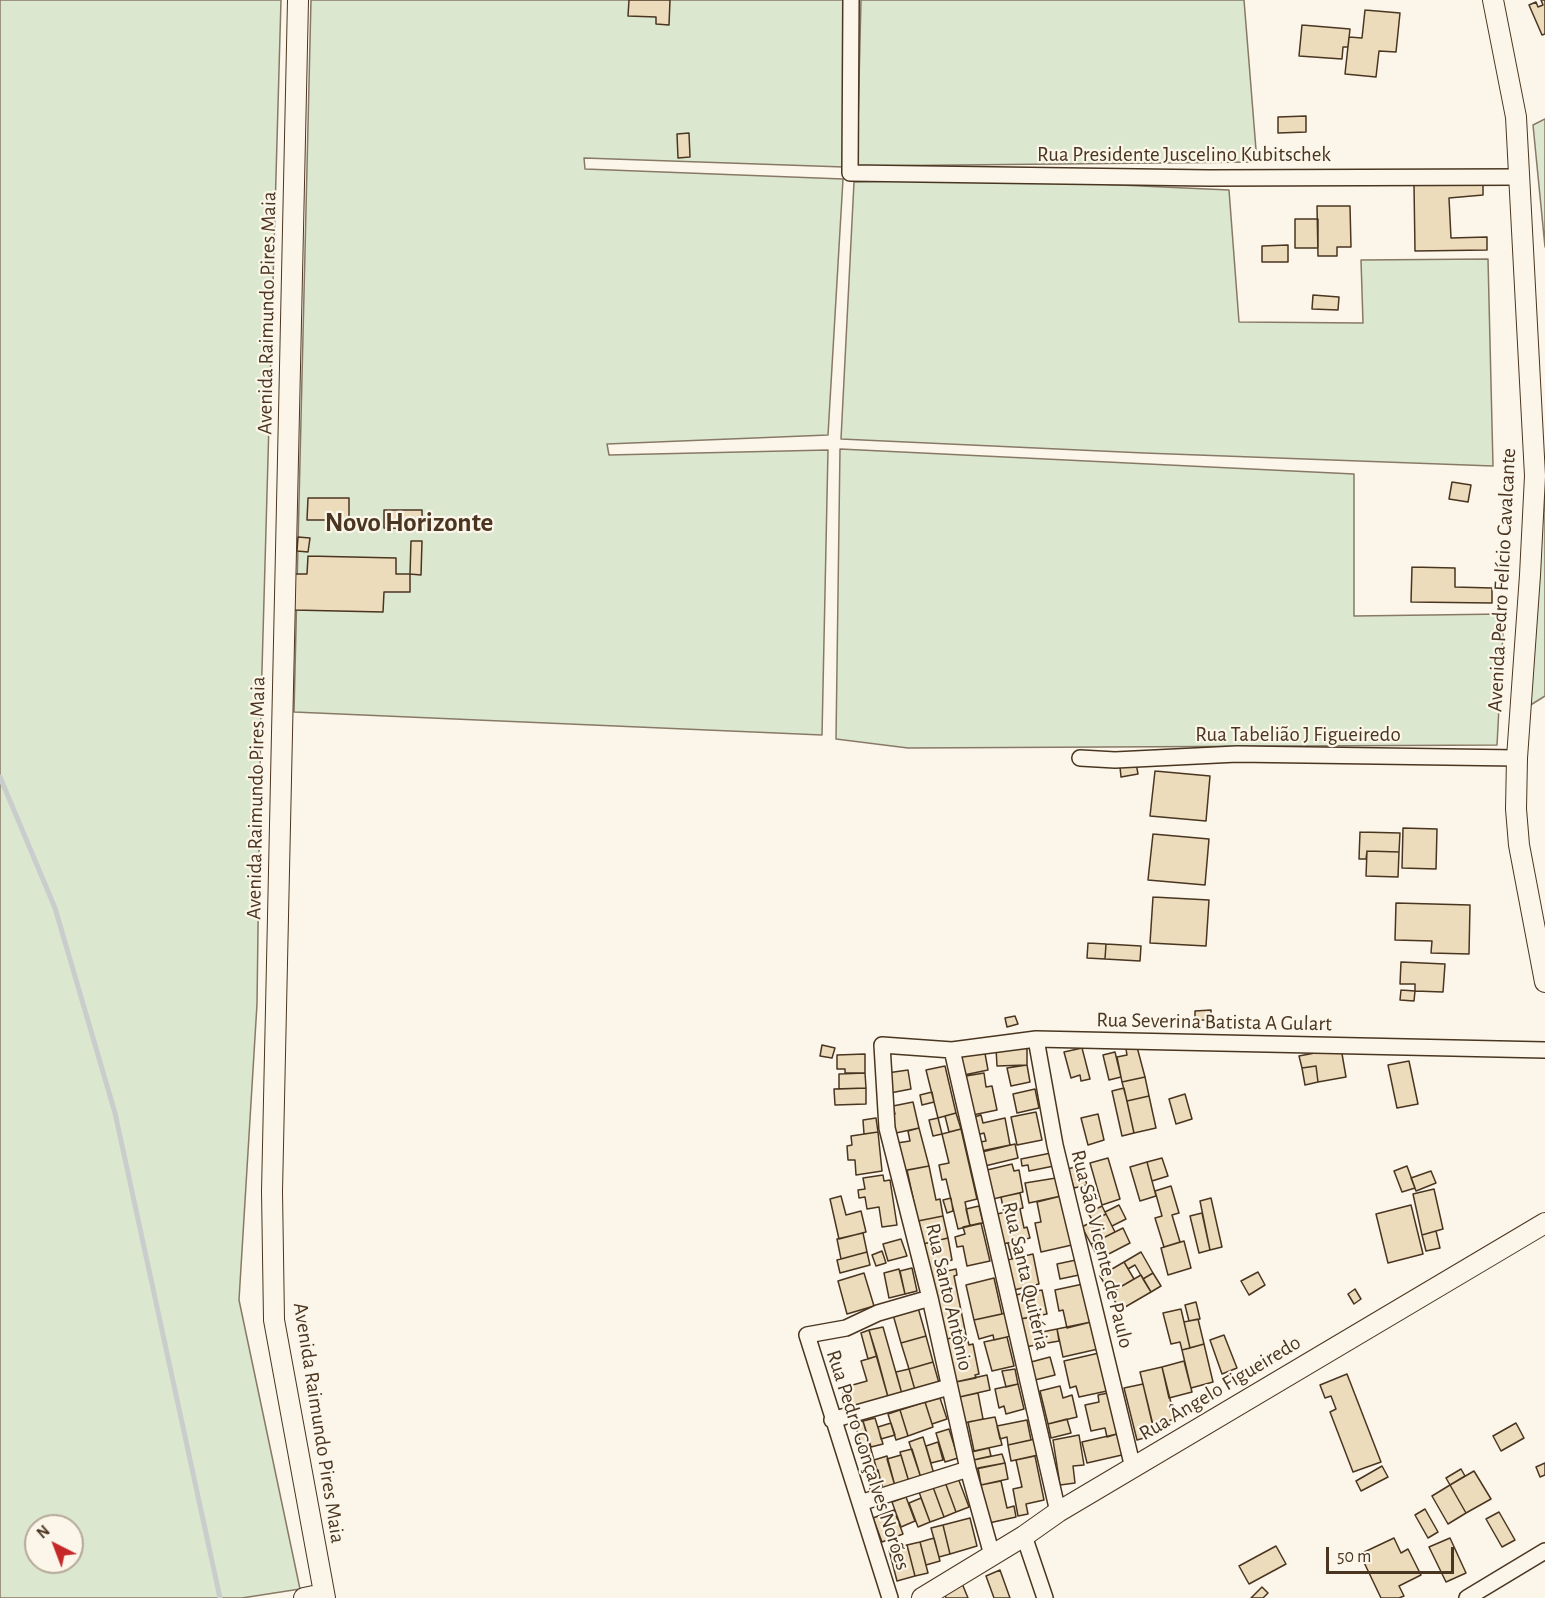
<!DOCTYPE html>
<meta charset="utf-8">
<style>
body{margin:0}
#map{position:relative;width:1545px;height:1598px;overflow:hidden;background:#fbf6e9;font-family:"Alegreya Sans",sans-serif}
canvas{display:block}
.north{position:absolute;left:24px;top:1514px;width:60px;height:60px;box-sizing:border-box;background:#fbf6e9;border:2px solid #b4a999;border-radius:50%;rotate:318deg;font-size:16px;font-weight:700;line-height:24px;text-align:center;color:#4a3520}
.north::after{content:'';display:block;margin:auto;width:21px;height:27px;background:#c62828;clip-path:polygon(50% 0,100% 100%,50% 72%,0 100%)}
.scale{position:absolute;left:1326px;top:1547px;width:128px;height:27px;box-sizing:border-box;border:3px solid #4a3520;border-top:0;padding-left:8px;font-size:18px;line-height:21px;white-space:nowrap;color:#4a3520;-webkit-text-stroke:4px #fbf6e9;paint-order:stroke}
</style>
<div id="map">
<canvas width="1545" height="1598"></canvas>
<div class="north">N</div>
<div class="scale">50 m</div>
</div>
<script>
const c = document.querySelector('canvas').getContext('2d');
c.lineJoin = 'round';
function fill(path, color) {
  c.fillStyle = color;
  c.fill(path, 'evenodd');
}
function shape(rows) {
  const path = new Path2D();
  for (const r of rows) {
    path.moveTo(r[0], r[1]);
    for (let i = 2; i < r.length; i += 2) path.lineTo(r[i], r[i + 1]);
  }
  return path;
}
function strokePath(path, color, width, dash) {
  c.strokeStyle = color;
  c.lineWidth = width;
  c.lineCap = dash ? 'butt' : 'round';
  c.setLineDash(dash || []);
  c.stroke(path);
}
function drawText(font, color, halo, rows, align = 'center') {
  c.font = font + ' "Alegreya Sans",sans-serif';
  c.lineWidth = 4.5;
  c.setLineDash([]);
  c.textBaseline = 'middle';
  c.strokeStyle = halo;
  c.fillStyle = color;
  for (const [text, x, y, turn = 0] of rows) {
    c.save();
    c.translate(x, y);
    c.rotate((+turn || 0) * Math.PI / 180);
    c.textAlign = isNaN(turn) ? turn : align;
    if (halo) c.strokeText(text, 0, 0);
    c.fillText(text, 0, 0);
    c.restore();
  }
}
const green = shape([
 [0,0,281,0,261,705,257,1004,239,1300,300,1589,242,1598,0,1598,0,0],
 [36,1526,72,1526,72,1562,36,1562,36,1526],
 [311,0,847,0,844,167,584,158,585,169,843,179,828,435,607,444,609,455,828,450,822,735,294,712,311,0],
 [861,0,1244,0,1257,162,857,166,861,0],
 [1545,119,1545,247,1533,125,1545,119],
 [988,179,1229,190,1239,322,1363,323,1361,260,1488,259,1493,466,1144,453,841,439,854,182,988,179],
 [840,449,1354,474,1354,616,1504,614,1497,745,908,748,836,739,840,449],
 [1545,495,1545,696,1529,706,1539,555,1545,495]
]);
const stream = shape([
 [0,777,55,908,115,1113,220,1598]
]);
const building = shape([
 [629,0,670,0,669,25,656,24,656,17,628,16,629,0],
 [1541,0,1545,0,1545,34,1542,35,1529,5,1536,2,1538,7,1543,5,1541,0],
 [1365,10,1400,13,1396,52,1379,51,1376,77,1345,74,1349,37,1362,38,1365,10],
 [1302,25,1350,29,1348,47,1343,47,1342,59,1299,56,1302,25],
 [1306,116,1306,132,1278,133,1278,117,1306,116],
 [689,133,690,157,678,158,677,134,689,133],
 [1483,183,1483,195,1449,198,1451,238,1487,237,1487,250,1415,251,1414,185,1483,183],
 [1317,206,1350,206,1351,247,1337,247,1337,256,1318,256,1317,206],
 [1295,219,1318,219,1318,248,1295,248,1295,219],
 [1288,245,1288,262,1262,262,1262,246,1288,245],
 [1313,295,1339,297,1338,310,1312,309,1313,295],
 [1452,482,1471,485,1468,502,1449,499,1452,482],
 [308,498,349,498,349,520,307,520,308,498],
 [384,510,422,510,422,529,384,528,384,510],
 [298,537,310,538,308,552,297,551,298,537],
 [411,541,422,541,421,575,410,574,411,541],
 [308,556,396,558,396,574,410,574,410,592,384,592,383,612,293,610,294,574,307,574,308,556],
 [1412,567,1455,568,1455,587,1492,588,1492,603,1411,602,1412,567],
 [1136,763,1138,774,1121,777,1120,767,1136,763],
 [1155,771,1210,776,1206,821,1150,816,1155,771],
 [1403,828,1437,829,1436,869,1402,868,1403,828],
 [1360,832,1400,833,1399,852,1367,851,1366,859,1359,859,1360,832],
 [1153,834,1209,839,1205,885,1148,880,1153,834],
 [1367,851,1399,852,1398,877,1366,876,1367,851],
 [1153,897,1209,900,1206,946,1150,943,1153,897],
 [1396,903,1470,905,1469,954,1431,953,1432,941,1395,940,1396,903],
 [1088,943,1106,944,1105,959,1087,958,1088,943],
 [1106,944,1141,946,1140,961,1105,959,1106,944],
 [1401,962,1445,964,1443,992,1415,991,1415,984,1400,984,1401,962],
 [1401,990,1415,991,1414,1001,1400,1000,1401,990],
 [1211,1010,1211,1020,1195,1020,1195,1011,1211,1010],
 [1015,1016,1018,1024,1007,1027,1005,1018,1015,1016],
 [822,1045,835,1048,832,1058,820,1056,822,1045],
 [1027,1046,1027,1065,997,1066,996,1048,1027,1046],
 [1137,1047,1145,1077,1122,1082,1117,1057,1127,1055,1126,1049,1137,1047],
 [984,1048,988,1070,964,1075,960,1053,984,1048],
 [1082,1048,1090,1079,1081,1081,1080,1075,1071,1078,1064,1052,1082,1048],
 [1341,1048,1346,1077,1318,1082,1316,1066,1302,1068,1299,1056,1341,1048],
 [1115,1052,1121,1077,1109,1080,1103,1055,1115,1052],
 [865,1054,865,1073,845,1073,845,1069,837,1069,837,1055,865,1054],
 [1409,1061,1418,1104,1397,1108,1388,1065,1409,1061],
 [1027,1065,1030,1082,1011,1086,1007,1068,1027,1065],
 [945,1066,956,1113,938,1118,926,1070,945,1066],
 [1316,1066,1318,1082,1305,1085,1302,1068,1316,1066],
 [908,1070,911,1089,890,1093,887,1073,908,1070],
 [865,1073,866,1088,839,1089,839,1074,865,1073],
 [984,1073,986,1087,992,1086,997,1110,973,1115,966,1076,984,1073],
 [1145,1077,1149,1096,1127,1101,1122,1082,1145,1077],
 [866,1088,866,1104,835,1105,834,1089,866,1088],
 [1124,1088,1134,1133,1122,1136,1112,1091,1124,1088],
 [1035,1089,1039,1108,1017,1113,1013,1094,1035,1089],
 [932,1092,934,1102,922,1105,920,1095,932,1092],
 [1185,1094,1192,1119,1176,1124,1169,1099,1185,1094],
 [1149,1096,1156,1128,1134,1133,1127,1101,1149,1096],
 [913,1102,919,1128,896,1133,892,1115,895,1114,893,1106,913,1102],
 [1036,1112,1042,1140,1017,1145,1011,1117,1036,1112],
 [956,1113,961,1129,949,1132,945,1116,956,1113],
 [1098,1114,1104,1140,1088,1145,1081,1118,1098,1114],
 [981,1115,983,1123,1005,1118,1010,1145,981,1151,980,1142,986,1141,984,1133,977,1135,974,1117,981,1115],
 [876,1118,878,1132,864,1134,863,1120,876,1118],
 [938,1118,942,1134,933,1136,929,1120,938,1118],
 [919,1128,929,1166,903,1171,897,1143,910,1141,908,1131,919,1128],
 [961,1129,977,1199,965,1202,970,1226,958,1229,946,1179,942,1180,939,1165,949,1163,942,1134,961,1129],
 [878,1132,882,1171,856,1175,855,1160,848,1160,847,1146,852,1145,851,1136,878,1132],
 [1015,1144,1018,1158,985,1166,982,1152,1015,1144],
 [1051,1153,1054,1166,1029,1171,1028,1165,1022,1166,1021,1159,1051,1153],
 [1108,1158,1120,1199,1102,1205,1090,1163,1108,1158],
 [1162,1158,1168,1176,1152,1181,1147,1162,1162,1158],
 [1147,1162,1156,1196,1140,1201,1130,1167,1147,1162],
 [1012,1164,1014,1171,1019,1170,1023,1192,993,1199,987,1170,1012,1164],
 [1081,1165,1087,1185,1074,1188,1068,1169,1081,1165],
 [929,1166,936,1200,940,1199,943,1216,918,1221,907,1170,929,1166],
 [1407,1166,1415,1188,1402,1192,1394,1171,1407,1166],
 [1431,1171,1436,1183,1416,1191,1411,1178,1431,1171],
 [883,1175,884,1181,890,1180,897,1225,882,1227,879,1207,867,1209,865,1197,859,1198,858,1190,865,1189,863,1178,883,1175],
 [1056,1178,1061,1196,1029,1203,1025,1183,1056,1178],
 [1171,1186,1179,1213,1172,1215,1180,1242,1164,1247,1155,1218,1162,1216,1155,1191,1171,1186],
 [1434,1189,1443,1229,1422,1235,1413,1194,1434,1189],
 [1020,1193,1023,1208,1004,1213,1001,1197,1020,1193],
 [841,1196,846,1215,861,1211,866,1232,839,1239,830,1199,841,1196],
 [1061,1196,1072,1245,1041,1252,1035,1223,1041,1222,1037,1202,1061,1196],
 [951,1198,953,1211,947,1213,943,1200,951,1198],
 [1211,1198,1222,1247,1210,1250,1200,1201,1211,1198],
 [1119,1205,1126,1219,1112,1226,1105,1212,1119,1205],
 [1411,1205,1423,1254,1388,1263,1376,1214,1411,1205],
 [979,1206,983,1223,970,1226,966,1209,979,1206],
 [1102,1206,1106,1214,1093,1221,1088,1213,1102,1206],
 [1020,1209,1024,1228,1027,1227,1030,1238,1003,1244,997,1214,1020,1209],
 [1202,1213,1210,1250,1199,1253,1190,1216,1202,1213],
 [1106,1214,1115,1232,1091,1244,1082,1227,1106,1214],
 [943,1216,948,1238,923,1244,918,1221,943,1216],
 [981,1223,990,1261,967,1266,963,1246,957,1247,955,1237,965,1234,963,1227,981,1223],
 [1123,1228,1130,1243,1099,1259,1091,1244,1123,1228],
 [1436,1231,1440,1248,1426,1251,1422,1235,1436,1231],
 [863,1233,867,1252,841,1259,837,1239,863,1233],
 [948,1238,952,1260,946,1262,947,1271,956,1269,957,1275,954,1276,966,1335,942,1340,923,1244,948,1238],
 [901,1239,907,1256,888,1261,883,1244,901,1239],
 [1018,1241,1023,1256,1012,1259,1008,1243,1018,1241],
 [1184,1241,1191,1268,1168,1275,1161,1248,1184,1241],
 [882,1251,886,1263,876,1266,872,1255,882,1251],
 [867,1252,870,1265,840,1273,837,1260,867,1252],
 [1141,1252,1153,1273,1143,1279,1135,1265,1128,1269,1124,1262,1141,1252],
 [1033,1254,1039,1284,1014,1290,1007,1260,1033,1254],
 [1076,1260,1079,1275,1060,1279,1057,1264,1076,1260],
 [1124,1262,1134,1279,1110,1293,1100,1276,1124,1262],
 [912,1268,917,1291,905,1294,900,1271,912,1268],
 [899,1269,905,1294,889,1298,884,1273,899,1269],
 [1258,1272,1265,1285,1249,1295,1241,1281,1258,1272],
 [864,1273,874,1306,847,1314,838,1281,864,1273],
 [1153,1273,1161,1286,1151,1292,1143,1279,1153,1273],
 [1141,1275,1151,1292,1120,1310,1110,1293,1141,1275],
 [994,1278,1002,1314,974,1320,966,1285,994,1278],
 [1083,1284,1091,1322,1067,1328,1063,1310,1059,1311,1055,1290,1083,1284],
 [1355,1289,1361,1299,1354,1304,1348,1294,1355,1289],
 [1042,1290,1047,1314,1020,1319,1015,1295,1042,1290],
 [1196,1302,1200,1319,1189,1321,1185,1305,1196,1302],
 [917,1304,926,1336,901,1343,892,1311,917,1304],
 [1181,1309,1190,1348,1182,1350,1180,1342,1171,1344,1163,1313,1181,1309],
 [1006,1313,1011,1336,994,1340,993,1335,979,1339,974,1320,1006,1313],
 [1039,1316,1042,1332,1057,1329,1059,1341,1025,1347,1020,1319,1039,1316],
 [1198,1319,1204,1344,1190,1348,1184,1322,1198,1319],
 [1091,1322,1098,1349,1063,1357,1057,1329,1091,1322],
 [883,1327,902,1394,888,1397,869,1330,883,1327],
 [869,1330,877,1356,868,1359,861,1333,869,1330],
 [966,1335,969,1345,973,1344,979,1374,975,1375,976,1378,951,1383,942,1340,966,1335],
 [1224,1335,1237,1368,1222,1374,1210,1340,1224,1335],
 [926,1336,933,1362,909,1369,901,1343,926,1336],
 [1007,1337,1014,1366,992,1371,984,1342,1007,1337],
 [1204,1344,1213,1382,1191,1388,1182,1350,1204,1344],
 [1099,1353,1107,1391,1079,1397,1076,1386,1070,1388,1064,1361,1099,1353],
 [877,1356,888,1397,848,1409,843,1393,850,1391,849,1386,867,1381,861,1361,877,1356],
 [1050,1357,1055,1375,1035,1380,1031,1362,1050,1357],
 [1184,1361,1192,1392,1169,1398,1162,1367,1184,1361],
 [933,1362,939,1383,915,1390,909,1369,933,1362],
 [1162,1367,1175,1419,1153,1425,1140,1372,1162,1367],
 [909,1369,915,1390,902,1394,896,1372,909,1369],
 [1015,1369,1018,1384,1006,1387,1002,1371,1015,1369],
 [1347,1374,1381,1462,1353,1472,1330,1412,1336,1409,1331,1396,1325,1398,1320,1385,1347,1374],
 [987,1375,990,1390,955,1398,951,1383,987,1375],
 [1018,1384,1024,1409,1006,1414,1004,1406,999,1408,995,1389,1018,1384],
 [1143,1384,1155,1435,1137,1440,1124,1388,1143,1384],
 [1060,1386,1063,1398,1072,1395,1077,1417,1048,1424,1040,1391,1060,1386],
 [978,1393,983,1419,960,1424,955,1398,978,1393],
 [1108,1393,1117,1434,1107,1437,1105,1428,1091,1431,1085,1405,1099,1402,1098,1395,1108,1393],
 [940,1398,947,1419,932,1424,925,1402,940,1398],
 [925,1402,933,1427,908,1436,900,1410,925,1402],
 [900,1410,908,1436,896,1440,888,1414,900,1410],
 [995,1417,1002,1445,974,1451,968,1422,995,1417],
 [875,1418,883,1444,871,1447,863,1421,875,1418],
 [1067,1419,1071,1433,1051,1438,1048,1424,1067,1419],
 [1027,1420,1031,1440,1008,1445,1007,1437,1000,1439,997,1426,1027,1420],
 [863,1421,874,1460,866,1462,855,1424,863,1421],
 [891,1423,895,1435,881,1439,878,1427,891,1423],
 [1516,1423,1524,1438,1501,1451,1493,1436,1516,1423],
 [949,1429,958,1458,945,1462,936,1433,949,1429],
 [1117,1434,1122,1455,1087,1463,1082,1442,1117,1434],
 [1079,1435,1084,1465,1073,1466,1075,1483,1060,1485,1053,1440,1079,1435],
 [923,1437,934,1474,921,1478,909,1442,923,1437],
 [1035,1439,1038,1455,1011,1461,1008,1445,1035,1439],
 [938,1442,943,1460,931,1463,926,1446,938,1442],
 [989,1448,991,1456,969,1461,967,1453,989,1448],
 [912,1449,921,1478,909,1482,900,1452,912,1449],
 [1002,1454,1005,1463,971,1470,969,1461,1002,1454],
 [901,1455,909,1482,895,1486,887,1459,901,1455],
 [887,1456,895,1486,883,1490,874,1460,887,1456],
 [1035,1456,1044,1500,1026,1504,1028,1514,1018,1516,1013,1489,1022,1487,1016,1460,1035,1456],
 [1005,1463,1008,1479,981,1485,978,1468,1005,1463],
 [1545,1463,1545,1475,1540,1477,1536,1467,1545,1463],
 [1382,1466,1388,1477,1361,1491,1356,1481,1382,1466],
 [1461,1469,1465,1476,1450,1485,1446,1478,1461,1469],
 [878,1470,883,1490,871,1493,866,1474,878,1470],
 [1474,1471,1491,1499,1466,1513,1450,1485,1474,1471],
 [958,1478,969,1507,956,1512,945,1482,958,1478],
 [1001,1481,1007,1508,1014,1506,1016,1517,989,1523,981,1485,1001,1481],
 [945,1482,956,1512,944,1517,933,1487,945,1482],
 [1450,1485,1466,1513,1448,1524,1432,1496,1450,1485],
 [933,1487,944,1517,930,1522,919,1492,933,1487],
 [906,1497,915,1521,901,1527,892,1502,906,1497],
 [921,1498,930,1522,918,1527,909,1503,921,1498],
 [1425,1509,1438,1532,1428,1538,1415,1515,1425,1509],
 [894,1510,903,1534,882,1542,873,1518,894,1510],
 [1499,1512,1515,1540,1502,1547,1486,1519,1499,1512],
 [970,1518,977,1546,950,1554,943,1525,970,1518],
 [943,1525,950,1554,939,1557,931,1528,943,1525],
 [934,1538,940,1561,926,1565,920,1542,934,1538],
 [1394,1538,1401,1553,1408,1549,1421,1575,1399,1586,1404,1596,1399,1598,1381,1598,1360,1554,1394,1538],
 [1450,1538,1466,1573,1446,1582,1429,1547,1450,1538],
 [920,1542,928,1573,915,1576,907,1545,920,1542],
 [907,1545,915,1576,897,1581,889,1550,907,1545],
 [1276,1546,1286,1564,1249,1584,1239,1566,1276,1546],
 [1000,1570,1010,1598,994,1598,986,1576,1000,1570],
 [961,1581,968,1598,946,1598,943,1589,961,1581],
 [1262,1587,1268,1593,1263,1598,1251,1598,1262,1587]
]);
const minor = shape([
 [851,0,850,173,1209,178,1519,177],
 [1080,758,1115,760,1237,754,1517,758],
 [1036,1039,1055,1145,1133,1468],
 [952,1050,1058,1512],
 [832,1420,949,1387],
 [860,1503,968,1469],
 [1024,1536,1045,1598],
 [992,1555,968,1469,930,1298,887,1128,882,1045,952,1050,1036,1039,1545,1050],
 [890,1598,807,1335,846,1328,878,1313,930,1298],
 [1467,1598,1545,1551]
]);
const tertiary = shape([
 [298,0,272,1191,274,1320,325,1598],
 [1493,0,1516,117,1535,476,1530,575,1517,758,1516,809,1519,845,1545,982],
 [304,1598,323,1594],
 [922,1598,1024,1536,1058,1512,1545,1223]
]);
const streetNames = [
 ["Rua Presidente Juscelino Kubitschek",1184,155],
 ["Avenida Raimundo Pires Maia",267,313,-89],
 ["Avenida Pedro Felício Cavalcante",1502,580,-87],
 ["Rua Tabelião J Figueiredo",1298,735],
 ["Avenida Raimundo Pires Maia",256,798,-89],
 ["Rua Severina Batista A Gulart",1214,1022,1],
 ["Rua São Vicente de Paulo",1102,1249,76],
 ["Rua Santa Quitéria",1026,1276,77],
 ["Rua Santo Antônio",949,1297,77],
 ["Rua Ângelo Figueiredo",1220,1388,-31],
 ["Avenida Raimundo Pires Maia",319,1423,81],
 ["Rua Pedro Gonçalves Norões",868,1460,72]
];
const districtNames = [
 ["Novo Horizonte",409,523]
];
fill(green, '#dce7d0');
strokePath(green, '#887966', 1.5);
strokePath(stream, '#c9cecd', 5);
fill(building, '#ecdcbc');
strokePath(building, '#4a3520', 1.5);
strokePath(minor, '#4a3520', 18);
strokePath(tertiary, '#4a3520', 22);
strokePath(minor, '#fbf6e9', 15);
strokePath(tertiary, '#fbf6e9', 20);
drawText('21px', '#4a3520', '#fbf6e9', streetNames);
drawText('bold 27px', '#4a3520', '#fbf6e9', districtNames);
</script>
